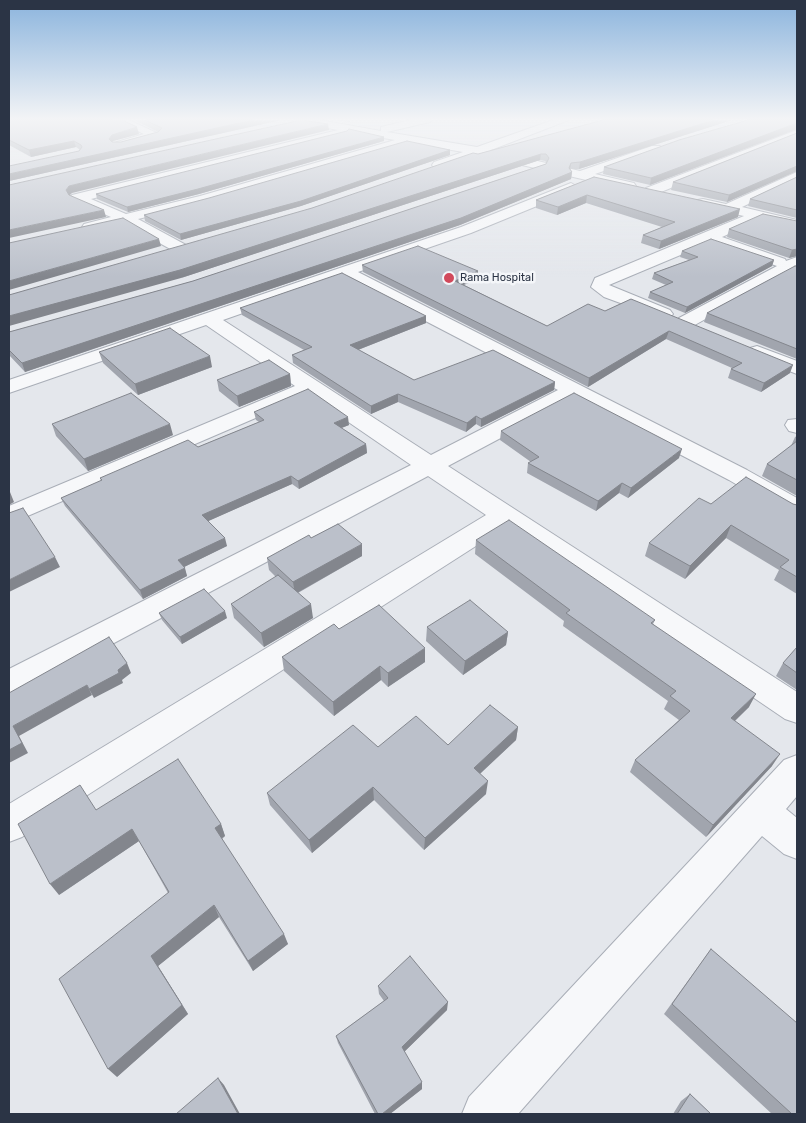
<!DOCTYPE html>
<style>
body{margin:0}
#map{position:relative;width:806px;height:1123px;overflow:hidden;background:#e4e7ec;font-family:Rubik,sans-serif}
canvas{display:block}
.frame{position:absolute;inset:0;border:10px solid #2b3445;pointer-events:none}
</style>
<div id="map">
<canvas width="806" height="1123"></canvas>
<div class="frame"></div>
</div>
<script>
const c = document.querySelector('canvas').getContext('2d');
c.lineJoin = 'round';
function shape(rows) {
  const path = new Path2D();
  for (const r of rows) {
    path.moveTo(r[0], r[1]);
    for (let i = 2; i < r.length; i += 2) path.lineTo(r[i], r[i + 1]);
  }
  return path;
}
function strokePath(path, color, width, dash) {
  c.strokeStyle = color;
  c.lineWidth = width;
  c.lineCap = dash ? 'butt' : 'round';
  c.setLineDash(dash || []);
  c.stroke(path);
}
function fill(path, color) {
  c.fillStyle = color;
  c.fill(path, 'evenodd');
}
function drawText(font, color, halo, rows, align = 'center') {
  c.font = font + ' Rubik,sans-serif';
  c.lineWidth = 5;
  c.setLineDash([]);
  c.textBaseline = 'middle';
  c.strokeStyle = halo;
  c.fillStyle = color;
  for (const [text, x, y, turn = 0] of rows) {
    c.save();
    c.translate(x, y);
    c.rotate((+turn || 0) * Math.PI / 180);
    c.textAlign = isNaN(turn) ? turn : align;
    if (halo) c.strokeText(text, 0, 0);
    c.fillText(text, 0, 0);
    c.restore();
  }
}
const minor = shape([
 [114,120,129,120,161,135,159,137,125,146,117,146,115,144,117,142,144,134,114,120],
 [295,120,320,120,381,131,381,127,410,120,431,120,430,122,387,132,477,147,553,120,569,120,491,150,580,171,652,146,660,146,662,149,660,152,595,174,634,183,636,186,629,190,479,155,438,169,434,168,432,165,434,162,463,152,411,143,209,202,138,219,186,245,188,248,186,251,174,251,123,223,89,231,84,230,82,227,84,224,111,217,72,201,70,198,72,195,338,130,300,123,295,120],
 [348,132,395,140,200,196,126,214,91,199,347,134,348,132],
 [797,130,797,137,656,194,646,194,644,191,646,188,797,130],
 [797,172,797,181,742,207,797,220,797,228,760,220,722,237,785,259,786,261,797,257,797,268,693,326,686,328,679,326,677,322,679,318,777,266,709,243,609,285,670,310,673,314,670,318,664,319,604,297,591,287,595,278,744,216,698,206,696,203,698,200,703,199,726,204,797,172],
 [571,183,578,187,576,190,471,233,358,272,747,470,797,498,797,517,788,515,729,480,574,399,448,466,797,692,797,723,785,719,504,528,22,837,9,842,9,804,486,515,428,476,20,693,9,697,9,669,411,465,309,395,9,524,9,506,295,386,206,325,9,393,9,380,461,227,571,183],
 [343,278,558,390,431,455,223,320,343,278],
 [757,346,797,361,797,374,750,356,747,352,750,348,757,346],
 [797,419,797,433,789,431,785,425,788,420,797,419],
 [797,755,797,796,786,809,797,818,797,859,784,854,762,836,518,1114,462,1114,469,1097,784,760,797,755]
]);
const wall = shape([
 [9,120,139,134,113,141,112,142,121,142,158,132,134,120,281,120,9,181,79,151,80,150,76,147,31,157,9,145],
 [335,120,350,120,350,122],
 [603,120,732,120,579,169,570,169,572,172,571,179,460,225,25,372,9,355,9,332,193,281,546,164,547,163,545,161,540,160,181,278,312,208,478,154],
 [797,120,797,129,650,185,603,174,604,167],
 [797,133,797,171,727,202,671,190,673,182],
 [384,141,199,194,128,212,97,199,96,194],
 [450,150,450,155,301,206,181,240,145,221,144,215],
 [594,177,738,217,659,249,641,243,643,235,662,227,586,203,557,215,536,208,536,200],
 [797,177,797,218,748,206,750,199],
 [797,221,797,256,789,258,727,237,729,229],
 [682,251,774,260,772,266,685,313,648,298,650,292,666,285,652,279,654,273,689,260,680,257],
 [362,265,478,279,464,285,547,326,605,311,631,299,790,373,761,392,728,378,731,369,732,368,666,339,588,387,363,272],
 [797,266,797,359,704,322,707,313],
 [240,308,426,316,426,323,358,350,414,380,555,382,554,390,481,427,476,424,466,432,398,402,371,414,293,363,292,355,304,350,242,315],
 [99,352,212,367,138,395,103,363],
 [290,374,291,386,239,407,219,391,217,380],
 [254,412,349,425,341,428,366,444,367,453,299,489,292,484,208,521,227,546,184,567,187,576,143,599,65,506,61,498,101,481,100,478,198,447,259,422,256,420],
 [52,424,173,435,88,471,56,436],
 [501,431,679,458,628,498,619,493,596,511,527,473,528,463,531,462,500,440],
 [797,436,797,496,762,476,767,464,791,446,795,437],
 [711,504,793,504,797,505,797,594,774,580,779,570,726,538,685,579,645,556,649,543],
 [311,538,362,556,298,593,313,618,264,647,234,618,231,604,276,577,269,570,267,558],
 [476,540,655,620,653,624,749,707,735,721,772,766,706,837,630,772,635,760,679,720,664,709,668,701,563,626,564,621,475,554],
 [159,613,227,618,182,644,162,620],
 [427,627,508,632,506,645,463,675,426,641],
 [339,629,425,662,388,687,381,680,334,716,284,671,282,657],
 [797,647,797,690,776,676,783,663],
 [518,727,516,740,480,774,486,794,424,850,374,800,312,853,270,805,267,793,378,747,448,745],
 [96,810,221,824,225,836,222,839,288,944,253,971,219,917,158,966,188,1014,117,1077,168,893,139,841,59,895],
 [711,949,797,1114,772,1114,664,1014],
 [378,986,447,1010,404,1052,422,1089,390,1114,375,1114,338,1043,336,1036,384,1001,379,994],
 [690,1094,711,1114,673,1114,681,1101]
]);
const shadedWall = shape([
 [253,120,281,120,9,181,9,174],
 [714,120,732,120,579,169,580,162],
 [797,123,797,129,650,185,651,178],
 [328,124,329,130,72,193,68,197,66,190,69,186],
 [137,127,139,134,113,141,110,145,109,139,112,135],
 [384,137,384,141,199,194,128,212,127,207],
 [74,141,76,147,31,157,29,150],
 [450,150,450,155,301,206,181,240,180,234],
 [541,154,540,160,181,278,9,326,9,316],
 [571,163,570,169,572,172,571,179,460,225,25,372,22,363,569,168],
 [797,166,797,171,727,202,729,195],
 [587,195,586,203,557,215,558,207],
 [740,209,738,217,659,249,661,241],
 [104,210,106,217,9,238,9,230],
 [159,239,161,246,9,290,9,281],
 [797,249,797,256,789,258,792,250],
 [774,260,772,266,685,313,687,307],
 [478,271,478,279,455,288,455,281],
 [426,316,426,323,350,353,350,345],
 [669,331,666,339,588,387,589,378],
 [210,356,212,367,138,395,135,384],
 [793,365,790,373,761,392,764,383],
 [290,374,291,386,239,407,237,396],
 [555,382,554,390,481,427,481,419],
 [398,394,398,402,371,414,371,406],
 [476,416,476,424,466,432,467,423],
 [348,417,349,425,334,431,334,423],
 [170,424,173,435,88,471,84,459],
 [366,444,367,453,299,489,298,481],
 [682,449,679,458,628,498,631,488],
 [291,476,292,484,204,523,202,515],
 [622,483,619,493,596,511,598,501],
 [10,492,14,502,9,505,9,493],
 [731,525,726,538,685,579,690,566],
 [225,538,227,546,180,569,178,560],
 [362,544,362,556,295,594,293,582],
 [55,557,60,567,9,592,9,580],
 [185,568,187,576,143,599,140,590],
 [311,604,313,618,264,647,261,633],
 [225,611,227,618,182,644,180,637],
 [508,632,506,645,463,675,465,661],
 [425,648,425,662,388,687,388,673],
 [127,663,131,673,122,680,123,683,94,698,89,689],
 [380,666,381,680,334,716,333,702],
 [87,685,92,695,19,736,28,753,9,763,9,750,13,726],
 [756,694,749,707,724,731,731,718],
 [518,727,516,740,472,781,474,768],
 [780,754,772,766,706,837,713,825],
 [488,781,486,794,424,850,425,838],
 [373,787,374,800,312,853,309,840],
 [221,824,225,836,219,840,215,828],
 [132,829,139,841,59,895,50,884],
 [214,905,219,917,158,966,188,1014,117,1077,108,1069,151,956],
 [284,934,288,944,253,971,248,961],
 [448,1002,447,1010,402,1054,402,1047],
 [218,1078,224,1085,240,1114,238,1114],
 [422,1082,422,1089,390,1114,382,1114]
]);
const building = shape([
 [9,120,122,120,137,127,112,135,109,139,112,142,121,142,158,132,162,128,145,120,253,120,9,174,9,166,79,151,82,147,81,145,74,141,29,150,9,140,9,120],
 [301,120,328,124,69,186,66,190,69,195,104,210,9,230,9,185,301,120],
 [603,120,714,120,580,162,571,163,569,168,572,172,461,218,22,363,9,350,9,332,193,281,546,164,549,158,546,154,541,154,180,270,9,316,9,295,312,208,473,153,478,154,603,120],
 [748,120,797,120,797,123,651,178,604,167,679,140,748,120],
 [349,129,384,137,198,189,127,207,96,194,347,131,349,129],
 [797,133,797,166,729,195,673,182,797,133],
 [407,141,450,150,301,201,180,234,144,215,209,198,407,141],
 [594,177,740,209,661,241,643,235,675,222,587,195,558,207,536,200,594,177],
 [797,177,797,210,750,199,797,177],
 [763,214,797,221,797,249,792,250,729,229,763,214],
 [123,218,159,239,9,281,9,243,123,218],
 [711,239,774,260,687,307,650,292,673,282,654,273,698,257,682,251,711,239],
 [418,246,478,271,455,281,547,326,588,304,605,311,631,299,793,365,764,383,731,369,742,363,669,331,589,378,362,265,418,246],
 [795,266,797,266,797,349,707,313,795,266],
 [342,273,426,316,350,345,414,380,493,350,555,382,481,419,476,416,467,423,398,394,371,406,292,355,312,347,240,308,342,273],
 [170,328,210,356,135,384,99,352,170,328],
 [269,360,290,374,237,396,217,380,269,360],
 [308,389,348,417,334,423,366,444,298,481,291,476,202,515,225,538,178,560,185,568,140,590,61,498,102,480,100,478,188,440,198,447,264,420,254,412,308,389],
 [131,393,170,424,84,459,52,424,131,393],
 [574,393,682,449,631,488,622,483,598,501,528,463,539,457,501,431,574,393],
 [797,441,797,480,767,464,797,441],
 [746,477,793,504,797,505,797,577,780,567,789,560,731,525,690,566,649,543,699,498,711,504,746,477],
 [23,508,55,557,9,580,9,513,23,508],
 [509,520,655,620,651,623,756,694,731,718,780,754,713,825,635,760,690,711,670,696,676,691,566,613,570,610,476,540,509,520],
 [338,524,362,544,293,582,267,558,309,535,311,538,338,524],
 [278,575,311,604,261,633,231,604,278,575],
 [204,589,225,611,180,637,159,613,204,589],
 [470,600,508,632,465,661,427,627,470,600],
 [379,605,425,648,388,673,380,666,333,702,282,657,334,624,339,629,379,605],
 [109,637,127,663,118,670,119,673,89,689,87,685,13,726,22,743,9,750,9,693,109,637],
 [797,647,797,673,783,663,797,647],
 [490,705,518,727,474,768,488,781,425,838,373,787,309,840,267,793,353,725,378,747,416,716,448,745,490,705],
 [178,759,221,824,215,828,284,934,248,961,214,905,151,956,182,1005,108,1069,59,979,169,892,132,829,50,884,18,824,80,785,96,810,178,759],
 [711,949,797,1023,797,1114,792,1114,672,1004,711,949],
 [410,956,448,1002,402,1047,422,1082,382,1114,378,1114,336,1036,388,998,378,986,410,956],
 [218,1078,238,1114,176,1114,218,1078],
 [690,1094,711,1114,677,1114,690,1094]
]);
const markers = [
 [449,278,6,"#d1495b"]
];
const farPoinames = [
 ["Rama Hospital",460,278]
];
strokePath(minor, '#a9aeb7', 2);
fill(minor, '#f7f8fa');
fill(wall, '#a1a5ae');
fill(shadedWall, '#83868d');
fill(building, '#bbc0ca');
strokePath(building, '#83868d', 1);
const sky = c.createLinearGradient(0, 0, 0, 277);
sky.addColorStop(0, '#8bb4dd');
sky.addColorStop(0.43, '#f3f4f6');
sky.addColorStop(1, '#f3f4f600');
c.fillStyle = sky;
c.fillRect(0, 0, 806, 277);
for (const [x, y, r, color] of markers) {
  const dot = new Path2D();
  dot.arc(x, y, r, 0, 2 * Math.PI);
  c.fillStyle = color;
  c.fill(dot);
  strokePath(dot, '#f4f6f9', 2);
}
drawText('11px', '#2b3445', '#f4f6f9', farPoinames, 'left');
</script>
